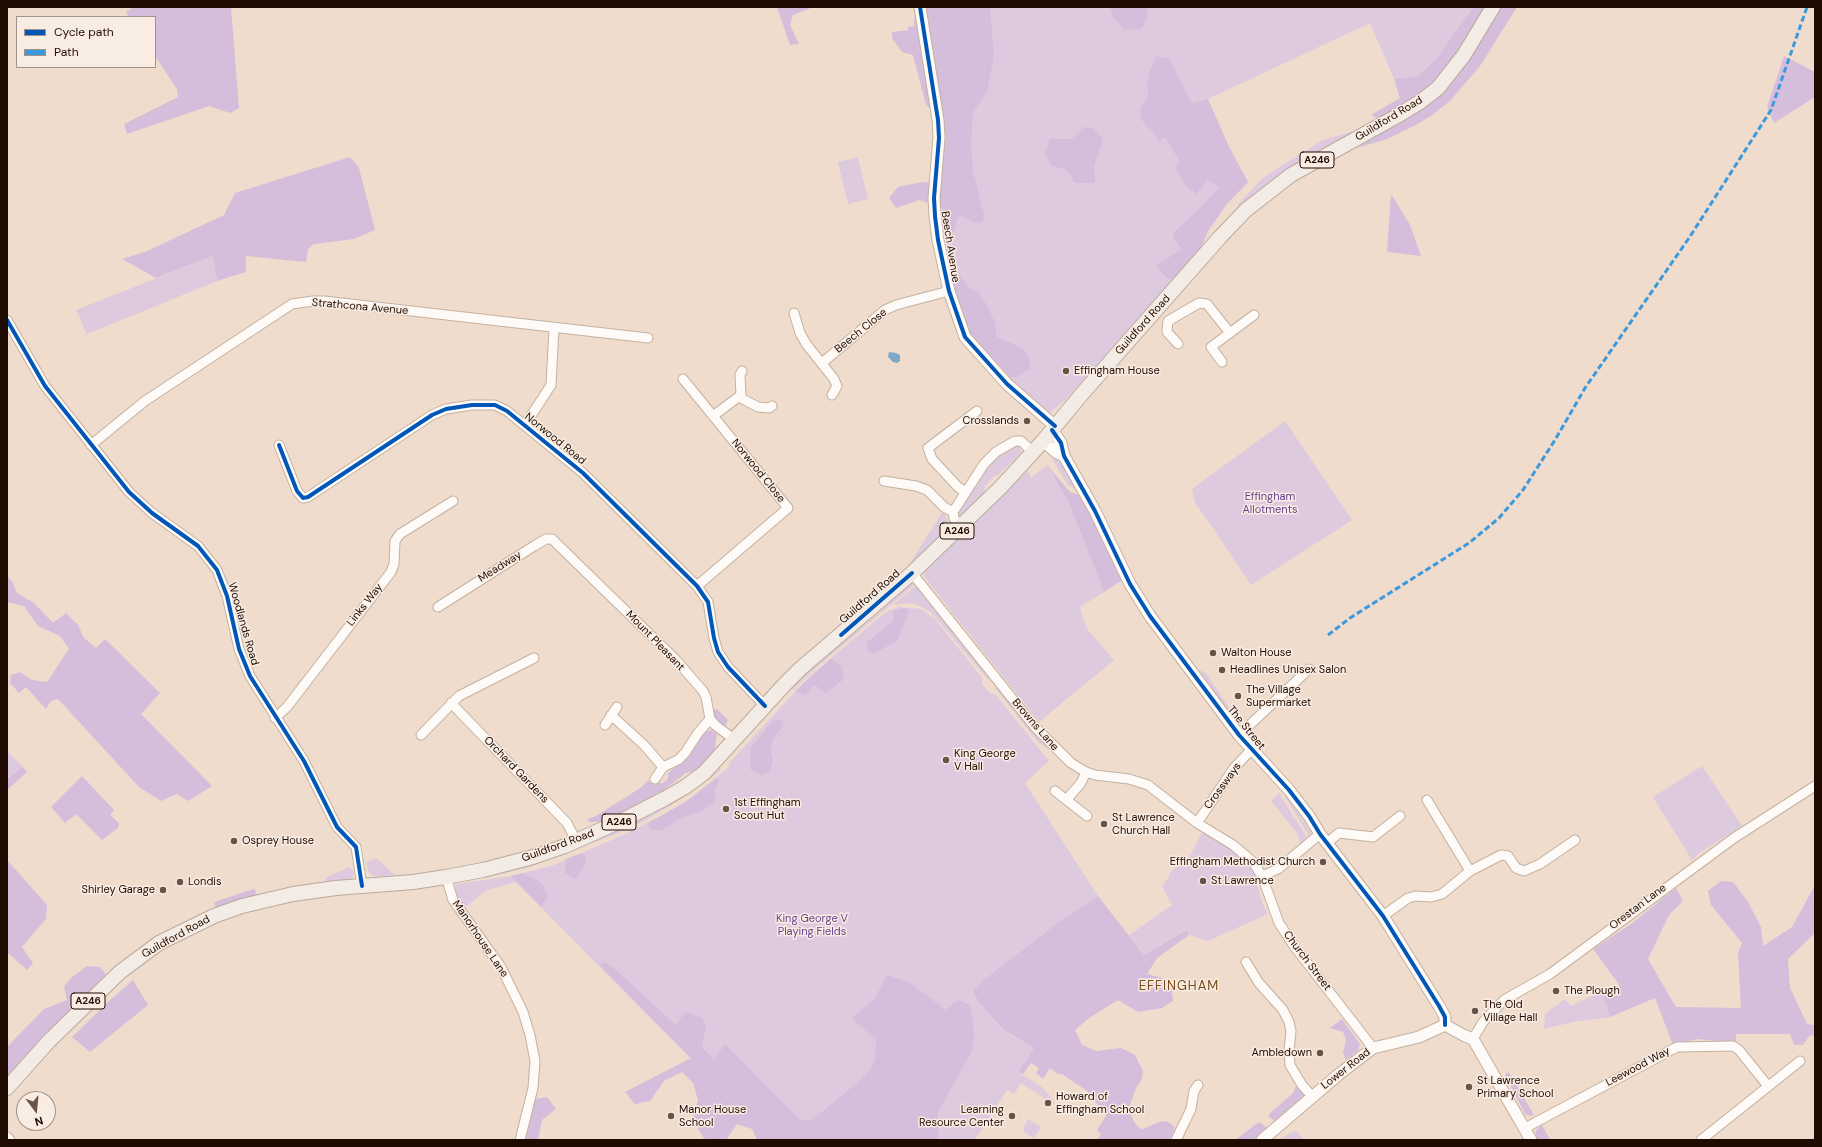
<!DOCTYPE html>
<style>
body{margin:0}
#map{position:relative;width:1822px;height:1147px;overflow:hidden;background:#efdccc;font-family:"DM Sans",sans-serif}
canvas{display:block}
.frame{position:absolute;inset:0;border:8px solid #1f0b00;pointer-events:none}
.legend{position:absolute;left:16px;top:16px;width:140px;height:52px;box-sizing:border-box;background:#f9ede3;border:1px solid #a29388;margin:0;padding:5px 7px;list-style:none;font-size:12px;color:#1f0b00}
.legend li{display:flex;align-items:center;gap:8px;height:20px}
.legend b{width:20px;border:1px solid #a29388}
.north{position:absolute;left:16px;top:1091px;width:40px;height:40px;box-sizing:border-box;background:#f9ede3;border:1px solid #a29388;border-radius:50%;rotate:164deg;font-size:11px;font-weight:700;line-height:16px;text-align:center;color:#1f0b00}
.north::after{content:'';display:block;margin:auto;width:14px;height:18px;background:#685447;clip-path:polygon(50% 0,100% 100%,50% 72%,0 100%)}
</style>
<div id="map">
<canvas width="1822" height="1147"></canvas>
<div class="frame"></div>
<ul class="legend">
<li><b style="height:5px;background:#0057b8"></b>Cycle path</li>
<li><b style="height:5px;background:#3c99dc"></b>Path</li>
</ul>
<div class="north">N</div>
</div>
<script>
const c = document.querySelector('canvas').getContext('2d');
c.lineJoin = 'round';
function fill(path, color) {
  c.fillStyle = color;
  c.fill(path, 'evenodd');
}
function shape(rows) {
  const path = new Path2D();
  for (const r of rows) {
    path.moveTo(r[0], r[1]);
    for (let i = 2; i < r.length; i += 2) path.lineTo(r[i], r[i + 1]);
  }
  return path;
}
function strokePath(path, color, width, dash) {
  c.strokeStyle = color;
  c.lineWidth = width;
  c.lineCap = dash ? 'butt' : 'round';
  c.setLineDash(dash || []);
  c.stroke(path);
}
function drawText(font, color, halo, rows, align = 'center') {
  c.font = font + ' "DM Sans",sans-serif';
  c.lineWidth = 3;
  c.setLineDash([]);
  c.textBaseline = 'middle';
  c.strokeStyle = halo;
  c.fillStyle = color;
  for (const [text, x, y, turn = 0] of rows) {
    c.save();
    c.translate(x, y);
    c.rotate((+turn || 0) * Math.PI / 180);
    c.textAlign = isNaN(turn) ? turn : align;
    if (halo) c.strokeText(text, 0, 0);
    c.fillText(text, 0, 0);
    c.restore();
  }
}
const green = shape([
 [923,7,1473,7,1436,59,1418,76,1394,79,1370,23,1208,99,1229,147,1248,182,1226,205,1208,231,1198,255,1127,335,1062,403,1048,414,1036,405,976,346,941,219,942,209,937,202,940,164],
 [1354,131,1357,134,1233,214,1240,202,1263,178,1286,163,1323,140],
 [858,157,868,199,848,204,838,162],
 [213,256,217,281,87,334,76,310],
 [1285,421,1352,520,1251,585,1215,531,1195,503,1192,489],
 [1017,446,1020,447,1021,453,997,476,995,475,984,488,986,493,963,516,959,516,958,513,961,505,987,468,1000,455],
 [1049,454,1059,458,1080,492,1068,485],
 [1047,465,1069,503,1104,592,1080,607,1081,613,1088,630,1114,660,1039,722,926,579,923,572,1028,471,1031,478],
 [943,511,949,523,947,532,914,564,910,563],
 [910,583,914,585,905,593,818,666,793,690,789,687,881,611,906,584],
 [917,585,989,676,989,681,931,612,915,604,907,603,893,605],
 [899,607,921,609,935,619,983,679,982,684,990,693,995,694,1049,761,1025,783,1098,896,1060,921,982,981,973,991,1001,1029,1034,1048,1018,1072,1042,1087,1053,1100,1055,1105,1021,1083,1014,1094,1007,1090,975,1140,791,1140,691,1059,516,882,487,890,463,909,459,904,455,887,457,884,511,876,551,866,621,836,669,812,687,801,728,768,730,762,810,676,881,616,890,610],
 [1199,670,1206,673,1232,712,1234,719],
 [995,688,999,688,1050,751,1036,740],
 [7,751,23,767,7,779],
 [719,766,721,770,684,797,646,820,619,833,527,868,488,877,459,881,510,868],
 [1702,766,1742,826,1699,853,1692,860,1653,797],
 [1279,793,1309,841,1297,848,1300,842,1297,833,1271,801],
 [1286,795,1310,832,1310,838,1286,798],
 [1207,833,1246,859,1254,872,1262,902,1268,914,1208,941,1189,935,1185,930,1144,955,1129,935,1172,905,1162,886,1170,875,1169,873,1190,856,1201,834],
 [376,858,395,875,380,877,372,875,368,871,366,863],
 [349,867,354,871,352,879,349,881,326,883,325,878],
 [1598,993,1603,996,1610,1017,1573,1022,1544,1029,1545,1014,1565,999,1571,1006],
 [1028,1119,1041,1127,1034,1139,1024,1132,1024,1127],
 [1294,1131,1296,1131,1304,1140,1278,1140]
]);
const forest = shape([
 [134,7,231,7,239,108,230,113,209,106,127,134,124,124,178,97,177,89,155,56,155,17,129,17,126,12],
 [777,7,813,7,793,15,790,25,799,44,790,45],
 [923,7,990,7,994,56,987,92,973,112,971,143,973,171,984,215,983,220,980,223,975,223,963,216,959,217,957,219,955,230,948,236,952,256,959,275,969,287,979,293,988,307,995,323,997,337,1022,348,1029,357,1030,368,1018,377,1006,378,985,357,967,331,958,307,941,237,942,209,937,202,940,164],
 [1110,7,1146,7,1148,13,1146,21,1141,29,1125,30,1113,17],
 [1473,7,1489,7,1438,81,1381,121,1371,115,1400,98,1394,79,1418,76,1436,59],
 [1500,7,1517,7,1480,66,1450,101,1431,116,1412,127,1387,139,1357,148,1429,104,1447,89,1469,59],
 [917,13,932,106,930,108,926,105,913,55,902,52,892,38,892,32,908,30,908,27,914,26,915,14],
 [1156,56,1169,59,1192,103,1208,99,1229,147,1248,182,1226,205,1208,231,1198,255,1176,279,1168,279,1156,266,1182,249,1174,239,1173,233,1196,212,1219,188,1208,180,1196,194,1186,186,1175,167,1180,162,1165,137,1159,141,1153,132,1145,125,1141,118,1140,109,1148,96,1147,84,1150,71],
 [1784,56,1815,72,1815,97,1774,123,1767,107],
 [1084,127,1093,128,1103,139,1094,166,1095,183,1075,183,1067,170,1051,166,1045,153,1050,139,1072,139],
 [350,157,359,168,375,230,354,239,314,244,308,249,306,262,246,256,246,272,217,281,213,256,156,278,122,259,145,252,224,215,235,193],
 [922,182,930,183,929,203,919,200,896,208,889,198,898,187],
 [1391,194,1410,225,1421,256,1387,252],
 [1047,465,1070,492,1082,496,1124,579,1104,592,1069,503],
 [7,576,12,581,17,593,34,603,53,623,66,613,78,625,84,638,96,648,105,639,160,693,141,714,212,786,188,801,177,794,161,801,139,787,58,699,51,701,46,709,26,687,19,693,10,683,11,675,20,672,32,680,47,682,69,649,60,636,38,626,24,606,7,602],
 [903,608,909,610,898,640,874,654,867,650,867,642,893,621,893,611],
 [831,659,842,666,843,680,826,693,815,685,804,695,795,691],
 [717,709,728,720,725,727,714,720,713,710],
 [779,719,783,724,781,729,773,739,770,749,773,760,770,772,761,775,750,769,750,758,751,747,773,721],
 [711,730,717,734,715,748,710,758,693,772,686,773,661,792,607,822,590,822,587,819,596,816,626,797,642,787,648,780,651,783,663,783,668,779,668,773,685,760,703,732],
 [23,767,27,772,7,790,7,779],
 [82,776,114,810,110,815,119,823,118,828,102,840,76,814,65,823,51,807],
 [717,778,719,781,715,789,715,801,702,811,681,818,661,831,650,829,648,823,687,801],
 [582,853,586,856,585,866,575,879,565,873,566,859],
 [7,860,47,905,46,919,22,947,33,963,27,970,7,952],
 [523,873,537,880,544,886,548,896,541,907,511,876],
 [1721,881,1733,882,1748,902,1761,927,1763,946,1792,927,1815,885,1815,933,1788,959,1790,988,1807,1024,1815,1025,1815,1035,1809,1036,1803,1045,1794,1045,1790,1034,1736,1034,1736,1043,1697,1039,1673,1045,1655,998,1610,1017,1603,996,1598,993,1620,986,1593,949,1631,924,1676,888,1683,901,1669,915,1648,959,1676,1007,1741,1008,1738,953,1742,943,1711,905,1708,891],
 [254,889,256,892,255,898,216,909,214,903,220,900],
 [1098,896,1144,955,1186,930,1189,935,1157,958,1147,974,1163,978,1171,985,1173,1001,1162,1008,1138,1012,1118,1000,1089,1018,1075,1030,1082,1045,1096,1051,1121,1048,1135,1055,1143,1071,1142,1079,1136,1088,1129,1108,1134,1122,1139,1128,1143,1129,1162,1121,1168,1122,1175,1127,1170,1140,1097,1140,1101,1134,1097,1130,1106,1116,1087,1091,1062,1074,1058,1074,1050,1068,1043,1079,1036,1073,1039,1068,1031,1063,1023,1074,1018,1072,1034,1048,1002,1029,979,1002,973,991,982,981,1060,921],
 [604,962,614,968,676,1025,685,1012,702,1018,706,1027,702,1047,714,1060,725,1044,800,1120,812,1120,857,1083,872,1068,875,1058,876,1039,851,1018,874,1000,887,975,909,982,946,1010,958,1000,969,1005,973,1021,974,1036,972,1051,937,1114,939,1140,757,1140,752,1129,737,1124,726,1140,705,1140,692,1120,698,1100,693,1083,682,1072,664,1081,650,1101,635,1104,625,1092,691,1058,600,966],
 [87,966,100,967,105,973,105,978,84,998,77,998,70,1002,74,1007,7,1077,7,1047,44,1009,67,1000,64,986,71,978],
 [133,980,148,1005,90,1052,72,1037,107,1003],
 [1342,1019,1360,1044,1358,1050,1346,1060,1343,1052,1346,1040,1343,1032,1330,1028],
 [1508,1072,1510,1074,1534,1115,1530,1116,1525,1114,1505,1075],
 [1296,1086,1304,1095,1275,1121,1269,1117,1269,1114,1293,1093],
 [547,1097,556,1109,542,1120,538,1140,524,1140,534,1099],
 [1259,1122,1268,1128,1253,1140,1235,1140],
 [1542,1125,1550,1140,1536,1140,1536,1130]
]);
const water = shape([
 [889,352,896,353,900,355,900,361,897,363,893,362,888,357]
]);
const minor = shape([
 [794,313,800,333,807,345,834,379,837,386,832,395],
 [7,320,45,386,129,492,152,513,198,546,217,570,227,596,239,649,250,676,304,761,337,827,356,847,362,886],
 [1178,344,1167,332,1168,321,1199,303,1207,304,1230,333],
 [1222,362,1211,347,1254,315],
 [822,363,885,310,896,305,949,291],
 [683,379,788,508,697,586],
 [739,397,758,407,769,408,772,406],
 [713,416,741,395,740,375,742,371],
 [525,425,551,385,554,328],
 [91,445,145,401,292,304,313,301,324,301,648,338],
 [279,445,297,491,303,498,308,497,432,415,446,409,472,405,495,405,507,411,583,473,697,586,708,602,714,638,718,652,728,667,765,706],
 [884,481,916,486,927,490,944,507,953,512],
 [965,492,958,487,932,459,928,448,977,411],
 [960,527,954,518,953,512,984,464,996,452,1015,441,1021,441,1033,452],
 [912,573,1035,727,1071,763,1086,772,1095,775,1129,779,1148,785,1197,823,1233,845,1253,862,1262,876,1279,923,1294,946,1373,1048],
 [438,607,534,546,546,539,552,539,676,660,703,691,706,697,710,719,715,725,735,740],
 [451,703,567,823,576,841],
 [611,715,644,745,663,767],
 [275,718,287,707,391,572,394,564,395,541,400,534,453,501],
 [605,725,617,707],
 [421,735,459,696,534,658],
 [1239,735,1309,669],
 [655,779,663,767,678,760,685,753,698,733,710,719],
 [1055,791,1087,816],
 [1067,799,1081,783,1086,772],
 [1427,800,1470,871],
 [1197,823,1234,768,1251,750],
 [1327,843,1339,833,1373,837,1400,816],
 [1262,876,1278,869,1320,834],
 [446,877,453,900,501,967,523,1012,530,1035,535,1061,533,1088,520,1140],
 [1383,916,1408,898,1416,896,1431,897,1442,894,1470,871,1501,855,1508,856,1516,868,1524,871,1540,864,1575,840],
 [1246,962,1259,983,1283,1010,1289,1022,1291,1031,1289,1050,1290,1065,1302,1085,1312,1096],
 [1473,1039,1483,1022,1504,1000,1550,974,1734,838,1815,786],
 [1525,1128,1677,1047,1733,1046,1739,1050,1768,1086],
 [7,1137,10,1140],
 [1176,1140,1191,1109,1194,1091,1198,1085],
 [1701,1140,1800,1061]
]);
const tertiary = shape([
 [920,7,938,120,939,138,934,198,935,216,938,240,949,291,965,337,1007,384,1055,426],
 [1052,430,1061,443,1064,456,1095,511,1130,584,1150,616,1239,735,1289,790,1309,816,1320,834,1383,916,1439,1006,1445,1017,1445,1025],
 [1043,441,1057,453,1064,456],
 [1445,1025,1465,1036,1473,1039,1531,1140],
 [1262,1140,1338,1075,1373,1048,1419,1037,1445,1025]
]);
const primary = shape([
 [7,1088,49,1041,120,972,159,943,214,916,242,906,293,894,336,888,413,882,446,877,483,870,533,857,565,846,623,820,664,799,685,787,704,773,784,685,800,669,912,573,1001,487,1043,441,1081,395,1221,236,1246,210,1291,175,1397,116,1420,102,1438,88,1464,55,1493,7]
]);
const quiet = shape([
 [1328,635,1350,618,1469,543,1499,518,1523,490,1555,440,1585,388,1689,238,1771,110,1807,7]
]);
const cycleway = shape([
 [920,7,938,120,939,138,934,198,935,216,938,240,949,291,965,337,1007,384,1055,426],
 [7,320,45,386,129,492,152,513,198,546,217,570,227,596,239,649,250,676,304,761,337,827,356,847,362,886],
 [1052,430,1061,443,1064,456,1095,511,1130,584,1150,616,1239,735,1289,790,1309,816,1320,834,1383,916,1439,1006,1445,1017,1445,1025],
 [279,445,297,491,303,498,308,497,432,415,446,409,472,405,495,405,507,411,583,473,697,586,708,602,714,638,718,652,728,667,765,706],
 [841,635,912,573]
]);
const markers = [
 [1066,371,4,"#685447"],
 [1027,421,4,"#685447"],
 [1213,653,4,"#685447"],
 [1222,670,4,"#685447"],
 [1238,696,4,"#685447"],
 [946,760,4,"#685447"],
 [726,809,4,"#685447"],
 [1104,824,4,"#685447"],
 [234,841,4,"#685447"],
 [1323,862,4,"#685447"],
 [1203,881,4,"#685447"],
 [180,882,4,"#685447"],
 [163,890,4,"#685447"],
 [1556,991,4,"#685447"],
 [1475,1011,4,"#685447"],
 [1320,1053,4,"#685447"],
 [1469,1087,4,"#685447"],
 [1048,1103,4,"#685447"],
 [671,1116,4,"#685447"],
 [1012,1116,4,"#685447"]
];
const shields = [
 [1317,160,34],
 [957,531,34],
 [619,822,34],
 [88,1001,34]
];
const shieldNames = [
 ["A246",1317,160],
 ["A246",957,531],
 ["A246",619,822],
 ["A246",88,1001]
];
const streetNames = [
 ["Guildford Road",1389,119,-31],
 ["Beech Avenue",950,247,81],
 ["Strathcona Avenue",360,307,5],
 ["Guildford Road",1143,325,-48],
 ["Beech Close",861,331,-39],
 ["Norwood Road",555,439,39],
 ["Norwood Close",758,471,51],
 ["Meadway",500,567,-32],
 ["Guildford Road",870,597,-41],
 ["Links Way",365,605,-52],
 ["Woodlands Road",243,624,74],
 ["Mount Pleasant",655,641,46],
 ["Browns Lane",1035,725,49],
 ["The Street",1246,728,51],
 ["Orchard Gardens",516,770,46],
 ["Crossways",1223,786,-54],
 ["Guildford Road",558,846,-20],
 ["Orestan Lane",1638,907,-37],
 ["Guildford Road",176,937,-29],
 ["Manorhouse Lane",480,939,56],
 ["Church Street",1307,961,53],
 ["Leewood Way",1638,1067,-28],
 ["Lower Road",1346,1069,-38]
];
const poiNames = [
 ["Effingham House",1074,371],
 ["Crosslands",1019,421,"right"],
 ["Walton House",1221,653],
 ["Headlines Unisex Salon",1230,670],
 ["The Village",1246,690],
 ["Supermarket",1246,703],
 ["King George",954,754],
 ["V Hall",954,767],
 ["1st Effingham",734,803],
 ["Scout Hut",734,816],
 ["St Lawrence",1112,818],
 ["Church Hall",1112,831],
 ["Osprey House",242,841],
 ["Effingham Methodist Church",1315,862,"right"],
 ["St Lawrence",1211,881],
 ["Londis",188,882],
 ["Shirley Garage",155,890,"right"],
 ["The Plough",1564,991],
 ["The Old",1483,1005],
 ["Village Hall",1483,1018],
 ["Ambledown",1312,1053,"right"],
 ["St Lawrence",1477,1081],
 ["Primary School",1477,1094],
 ["Howard of",1056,1097],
 ["Effingham School",1056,1110],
 ["Manor House",679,1110],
 ["School",679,1123],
 ["Learning",1004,1110,"right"],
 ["Resource Center",1004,1123,"right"]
];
const parkNames = [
 ["Effingham",1270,497],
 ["Allotments",1270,510],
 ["King George V",812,919],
 ["Playing Fields",812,932]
];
const quarterNames = [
 ["EFFINGHAM",1179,987]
];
fill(green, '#decadf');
fill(forest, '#d5bedc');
fill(water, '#7ea8c5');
strokePath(minor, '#c4b19f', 11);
strokePath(tertiary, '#c4b19f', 13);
strokePath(primary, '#bba99a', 16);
strokePath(minor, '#fdfaf7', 9);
strokePath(tertiary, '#fdfaf7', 11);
strokePath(primary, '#f3ece6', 14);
strokePath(quiet, '#3c99dc', 3, [6, 3]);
strokePath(cycleway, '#0057b8', 4);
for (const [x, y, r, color] of markers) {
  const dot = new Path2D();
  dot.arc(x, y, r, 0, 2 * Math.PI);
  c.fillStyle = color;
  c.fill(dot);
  strokePath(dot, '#f9ede3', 1.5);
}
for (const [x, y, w] of shields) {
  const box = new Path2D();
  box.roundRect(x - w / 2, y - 8, w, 16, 3);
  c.fillStyle = '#f9ede3';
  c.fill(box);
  strokePath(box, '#1f0b00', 1);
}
drawText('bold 10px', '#1f0b00', null, shieldNames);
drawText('11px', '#1f0b00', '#f9ede3', streetNames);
drawText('11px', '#1f0b00', '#f9ede3', poiNames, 'left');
drawText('11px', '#654092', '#f9ede3', parkNames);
c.letterSpacing = '1px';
drawText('13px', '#7a4915', '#f9ede3', quarterNames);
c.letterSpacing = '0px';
</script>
